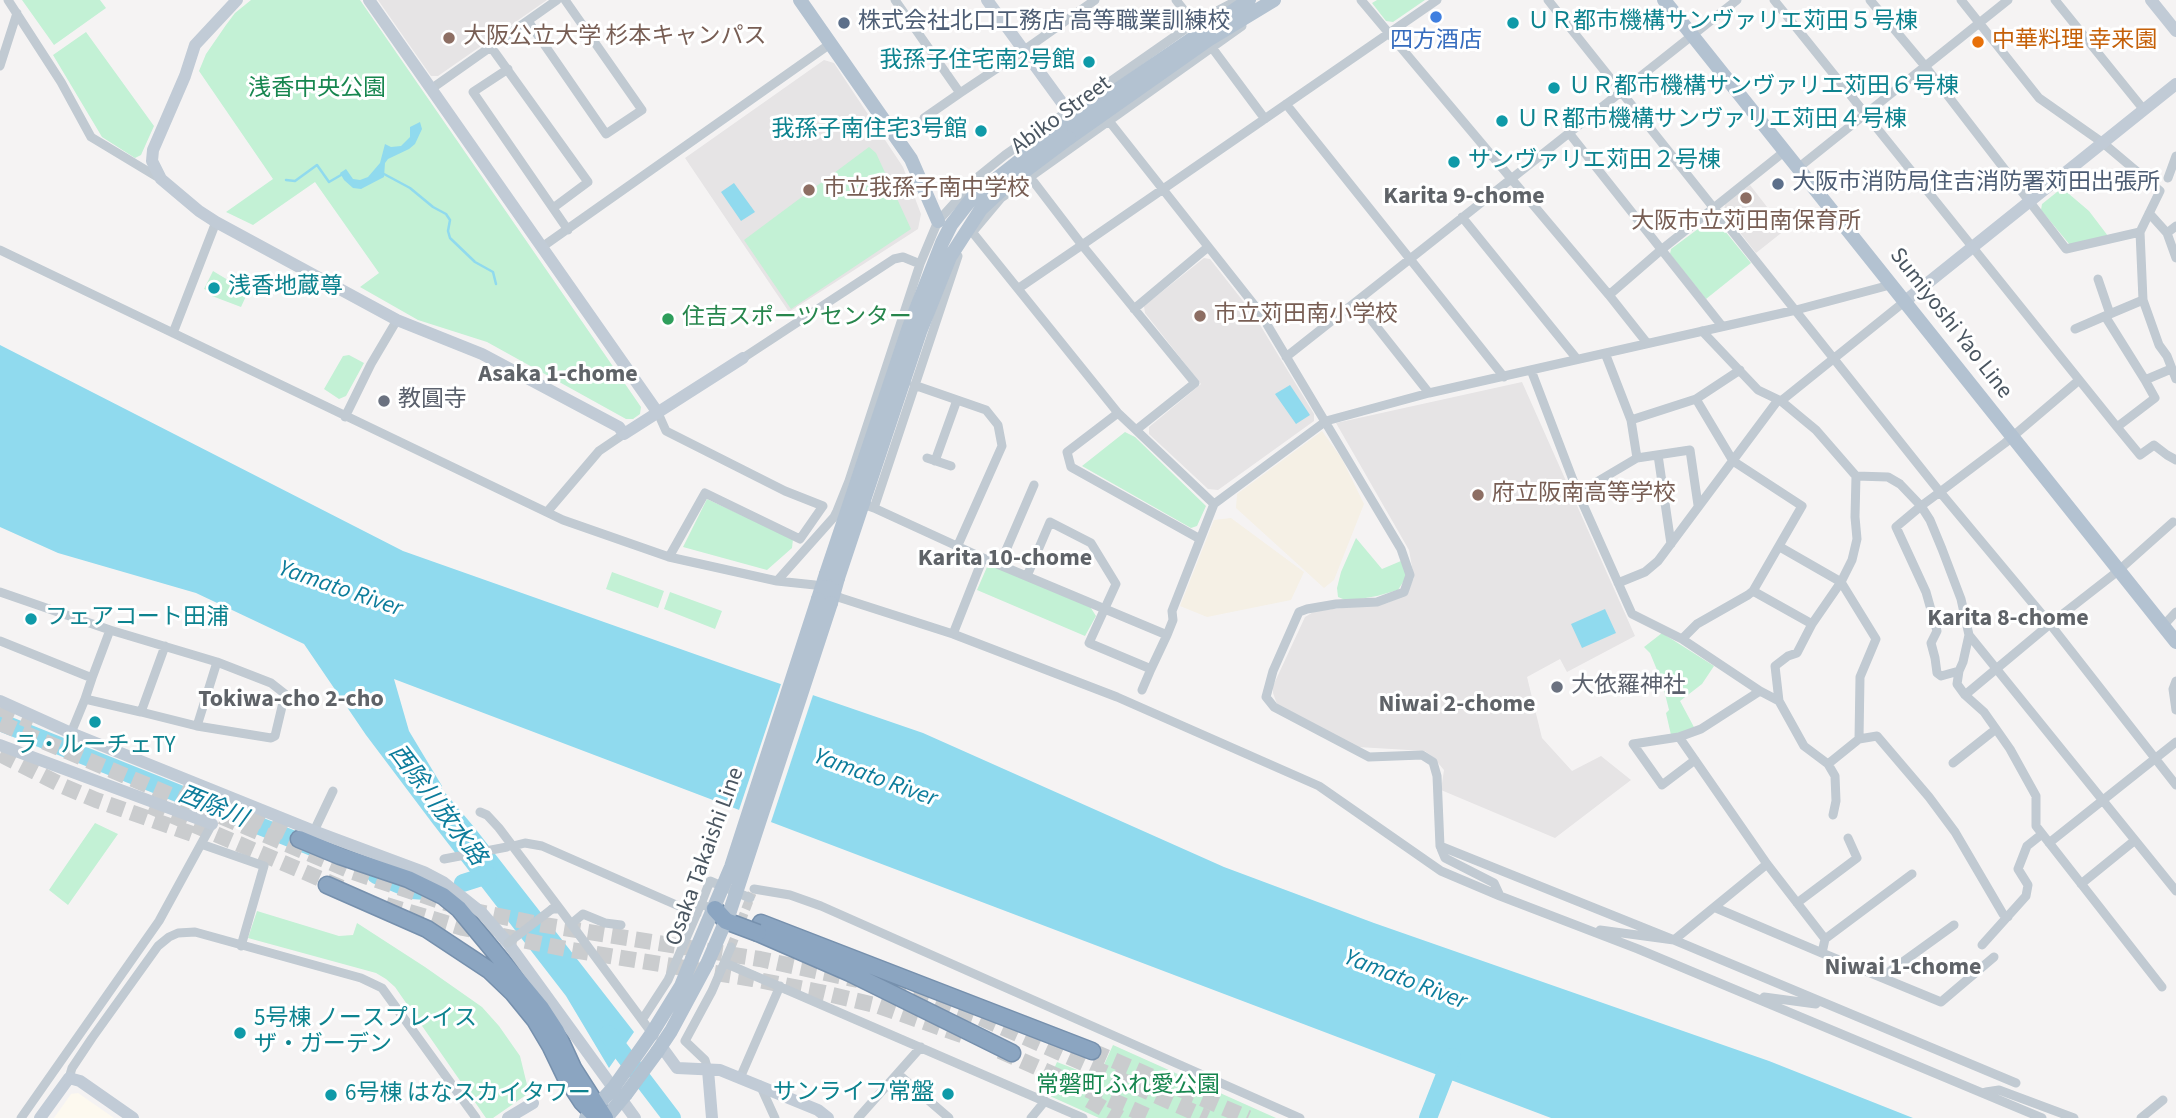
<!DOCTYPE html>
<meta charset="utf-8">
<style>
body{margin:0}
canvas{display:block;background:#f5f3f3}
</style>
<canvas width="2176" height="1118"></canvas>
<script>
const c = document.querySelector('canvas').getContext('2d');
c.lineJoin = 'round';
function fill(path, color) {
  c.fillStyle = color;
  c.fill(path, 'evenodd');
}
function shape(rows) {
  const path = new Path2D();
  for (const r of rows) {
    path.moveTo(r[0], r[1]);
    for (let i = 2; i < r.length; i += 2) path.lineTo(r[i], r[i + 1]);
  }
  return path;
}
function strokePath(path, color, width, dash) {
  c.strokeStyle = color;
  c.lineWidth = width;
  c.lineCap = dash ? 'butt' : 'round';
  c.setLineDash(dash || []);
  c.stroke(path);
}
function drawText(font, color, halo, rows, align = 'center') {
  c.font = font + ' "Source Sans 3","Noto Sans JP",sans-serif';
  c.lineWidth = 6;
  c.setLineDash([]);
  c.textBaseline = 'middle';
  c.strokeStyle = halo;
  c.fillStyle = color;
  for (const [text, x, y, turn = 0] of rows) {
    c.save();
    c.translate(x, y);
    c.rotate((+turn || 0) * Math.PI / 180);
    c.textAlign = isNaN(turn) ? turn : align;
    if (halo) c.strokeText(text, 0, 0);
    c.fillText(text, 0, 0);
    c.restore();
  }
}
const commercial = shape([
 [78,1093,114,1118,54,1118,71,1094]
]);
const education = shape([
 [378,0,547,0,438,76,431,76],
 [824,60,834,63,903,167,921,214,918,229,789,312,685,158],
 [1750,185,1785,230,1756,253,1724,212,1725,204],
 [1204,258,1210,259,1254,315,1314,414,1314,421,1218,490,1208,489,1149,434,1149,427,1201,384,1145,313,1144,306],
 [1522,382,1635,636,1567,672,1560,659,1527,677,1542,738,1572,771,1601,756,1631,780,1555,838,1441,790,1444,770,1433,757,1425,751,1358,747,1277,704,1273,693,1273,686,1305,617,1315,611,1387,603,1406,595,1414,578,1409,550,1336,423]
]);
const green = shape([
 [22,0,100,0,106,8,54,45],
 [251,0,360,0,641,407,640,414,633,419,626,419,487,342,418,320,360,287,379,273,315,182,253,225,226,212,273,179,199,71,206,54,226,25,235,13],
 [1377,0,1425,0,1393,22,1386,21,1372,3],
 [86,32,154,126,141,155,135,158,102,137,53,55],
 [869,147,876,153,911,229,791,309,744,240],
 [2062,188,2089,211,2108,236,2070,245,2041,210,2042,204],
 [1710,220,1716,220,1751,263,1706,299,1670,254,1671,249],
 [213,271,248,292,241,307,212,296,213,292,204,289],
 [349,355,364,363,346,396,339,399,324,389,343,356],
 [1125,432,1135,437,1206,506,1197,526,1191,528,1082,466],
 [707,499,793,539,792,548,767,570,683,547],
 [1356,538,1382,569,1401,561,1406,574,1405,579,1398,590,1377,596,1348,601,1338,597,1337,588,1341,572],
 [991,565,1089,605,1096,616,1085,636,977,590,987,567],
 [612,572,664,591,658,608,606,589],
 [670,592,722,611,715,629,664,609],
 [1662,633,1714,666,1702,684,1680,701,1695,729,1671,735,1666,713,1669,710,1662,682,1650,653,1644,647],
 [95,823,118,834,68,905,49,890],
 [257,911,339,936,353,935,357,923,425,967,482,1007,499,1026,520,1056,529,1093,493,1118,486,1118,395,987,386,979,376,973,248,938],
 [1113,1045,1258,1110,1276,1118,1099,1118,1043,1093,1057,1062,1098,1078]
]);
const sand = shape([
 [1322,431,1342,459,1364,504,1334,580,1324,588,1236,508,1237,494],
 [1231,518,1304,572,1291,600,1207,617,1180,606,1214,520]
]);
const water = shape([
 [420,122,422,129,415,144,409,149,388,159,385,163,384,177,361,189,353,188,344,180,340,173,346,169,353,179,360,180,368,177,380,163,385,144,391,147,401,146,410,137,410,127],
 [734,183,755,212,741,221,721,192],
 [0,345,403,551,737,669,923,733,1224,867,1374,923,1769,1061,1913,1118,1551,1118,394,679,409,731,442,786,441,788,474,827,634,1032,609,1068,566,996,433,824,366,735,304,644,196,593,58,553,0,527],
 [1290,385,1310,415,1296,424,1275,394],
 [1605,609,1616,633,1582,648,1571,624]
]);
const pier = shape([
 [782,681,814,692,770,825,738,813]
]);
const stream = shape([
 [384,174,410,188,433,207,446,214,450,220,448,231,450,238,475,262,493,272,496,284],
 [286,180,295,181,317,165,329,182,341,175]
]);
const river = shape([
 [0,722,312,847],
 [376,875,412,890,426,891],
 [463,883,488,875],
 [608,1034,672,1118],
 [1428,1118,1452,1057]
]);
const streetTunnel = shape([
 [731,947,752,893]
]);
const highwayTunnel = shape([
 [0,708,33,722],
 [0,723,353,872,449,904],
 [0,754,63,786,96,800,195,835],
 [184,784,293,836],
 [150,806,342,888],
 [386,905,463,928,566,949,753,979,820,992,879,1006,967,1037],
 [470,910,538,924,760,959,858,980],
 [890,988,924,997,977,1016,1207,1118],
 [1000,1051,1152,1118],
 [1092,1051,1248,1118],
 [1089,1100,1120,1118]
]);
const street = shape([
 [8,0,61,82,91,137,159,178],
 [895,0,960,93,1023,51,1095,0],
 [1176,0,1194,23],
 [1361,0,1609,295,1647,343],
 [1548,0,1940,492,2005,443,2078,381],
 [1774,0,2117,427],
 [1870,0,1925,66,2066,249,2140,232],
 [1961,0,2039,98,2103,143,2160,191,2140,232,2143,300,2105,316,2145,380,2171,369],
 [2055,0,2144,110],
 [528,21,606,134,642,110,565,0],
 [491,47,588,182,553,208],
 [1213,49,1265,119],
 [0,66,17,13],
 [508,69,473,92,568,230],
 [431,89,557,0],
 [1286,104,1410,259,1737,0],
 [924,118,960,93],
 [1109,121,1259,311,1401,549,1410,575,1404,592,1377,602,1336,604,1307,609,1299,612,1273,671,1266,697,1274,707,1369,757,1422,755,1433,762,1437,776,1440,846,1674,940,2016,1083],
 [1569,133,1722,326],
 [1798,168,2008,0],
 [1030,177,1082,245,1437,0],
 [2168,178,2176,156],
 [2149,213,2167,233,2176,258],
 [1462,217,1577,359],
 [975,229,1001,198,1030,177,1242,26],
 [973,233,1118,413,1136,430],
 [2167,233,2176,226],
 [542,247,830,44],
 [0,250,563,520,669,557,777,581,815,585,841,598,953,634,1117,697,1319,786,1441,871,1500,896,1638,949,2042,1118],
 [2098,279,2110,314],
 [1609,295,1661,250,1785,151],
 [2143,300,2159,345,2167,356,2176,379],
 [1357,302,1429,393],
 [1134,309,1208,247],
 [2075,329,2105,316],
 [1702,331,1758,390,1781,401,1816,430,1856,476,1888,477,1900,484,1921,506,1940,492,2050,624,2176,785],
 [173,333,216,222],
 [1286,357,1410,259,1504,377],
 [743,358,894,259,903,257,920,264],
 [1531,370,1578,493,1632,614,1682,639,1760,691,1779,701,1804,746,1828,764,1835,776,1836,801,1833,815],
 [2145,380,2155,398,2117,427,2140,455,2154,445,2167,455,2176,460],
 [914,385,986,410,998,425,1002,446,958,545],
 [1781,401,1904,302],
 [658,413,666,431,785,491,823,506,800,539,705,493,669,557],
 [1118,413,1067,452,1071,467,1200,539],
 [345,417,371,364,397,320],
 [1631,420,1696,399,1740,370],
 [1658,455,1671,544],
 [927,458,951,466],
 [1637,458,1690,450,1698,505],
 [935,461,957,400],
 [1578,493,1637,458,1631,420,1605,353],
 [843,497,874,508,983,558,1167,635,1173,620,1172,611,1214,504,1136,430,1195,383,1082,245,1019,288],
 [1214,504,1326,421,1429,393,1796,310,1890,285],
 [874,508,958,256],
 [547,512,599,451,624,434],
 [1780,547,1841,582,1876,639,1860,677,1859,739],
 [1000,564,1034,485],
 [1027,576,1050,522,1091,543,1116,584,1089,643,1151,669,1167,635],
 [777,581,834,517,837,511,849,481,920,264,938,221,979,176,1005,155,1194,23,1238,0],
 [1618,583,1645,572,1658,561,1778,400],
 [1753,591,1812,624],
 [0,592,110,630,217,662,271,683,285,694,275,736,271,738,197,726,217,662],
 [2163,626,2176,612],
 [953,634,983,558],
 [1682,639,1697,624,1748,595,1753,591,1802,506,1733,461,1696,399],
 [0,641,92,678,110,630],
 [1959,671,1963,662,1969,635],
 [2176,681,2173,689,2176,710],
 [1142,690,1151,669],
 [1965,695,2050,624,2118,571,2173,522],
 [85,699,92,678],
 [1779,701,1775,666,1788,656,1797,653,1812,624,1841,582,1852,560,1857,539,1855,517,1856,476],
 [141,712,197,726],
 [71,733,85,699,141,712,165,646],
 [1679,737,1767,864,1825,939,1912,874],
 [1695,760,1662,785,1633,744,1679,737,1701,729,1760,691],
 [1953,763,1996,729],
 [1828,764,1859,739,1877,736,1929,797,1955,832,2003,914,2008,917],
 [480,812,487,815,499,828,560,909],
 [314,831,333,791],
 [2049,843,2176,742],
 [201,844,264,866,241,946],
 [513,846,525,843,542,846,697,914],
 [1440,846,1445,858,1494,883,1500,896],
 [444,859,507,847],
 [2081,884,2134,841],
 [754,889,790,895,821,906,1300,1118],
 [1797,903,1857,858,1848,838],
 [701,904,710,881,750,898],
 [1716,908,1822,953,1825,939],
 [552,909,560,909,654,1036],
 [571,924,583,914,605,923,621,925],
 [1600,930,1674,940,1767,864],
 [1982,945,2026,896,2028,885,2018,869,2027,846,2042,834],
 [1822,953,1941,1002,1994,957],
 [725,963,1083,1118],
 [1882,977,1954,925],
 [2162,987,2036,826,2036,796,2010,749,1996,729,1984,712,1965,695,1957,684,1959,671,1941,676,1937,673,1935,658,1931,643,1937,631,1926,592,1896,527,1921,506,1930,520,1942,549,1961,599,1969,635,2176,891],
 [1764,997,1816,1004],
 [642,1020,668,980,701,904,717,911],
 [708,1070,705,1060,685,1041,712,991,731,947],
 [898,1074,949,1118],
 [69,1078,72,1068,92,1038,158,946,169,937,178,933,195,932,361,978,382,988,476,1118],
 [740,1078,780,986],
 [760,1085,775,1118],
 [1986,1092,1999,1090,2074,1118],
 [21,1118,159,921,212,824],
 [858,1118,921,1047],
 [1031,1118,1045,1101],
 [2141,1118,2163,1100]
]);
const secondary = shape([
 [237,0,195,45,185,76,153,150,152,161,161,179,199,211,216,222,397,320,482,354,619,427,624,434,743,358],
 [369,0,658,413],
 [987,0,1068,111],
 [2151,0,2176,31],
 [1904,302,2176,84],
 [0,701,71,733,314,831,424,872,443,882,482,913,508,943,635,1118],
 [0,745,212,824],
 [661,1046,677,1068,720,1070,818,1110,828,1118],
 [708,1070,712,1118],
 [40,1118,69,1078,80,1081,133,1118],
 [508,1118,533,1103]
]);
const primary = shape([
 [800,0,911,159,938,221],
 [1664,0,2176,642],
 [1061,128,1249,0],
 [1069,138,1208,40,1274,0],
 [818,599,826,574],
 [831,603,838,578],
 [657,1052,671,1031,707,964],
 [586,1118,614,1087,652,1033,681,986,692,959],
 [606,1118,626,1094]
]);
const highway = shape([
 [299,839,340,856,408,879,443,896,459,909,541,1008,556,1031,573,1068,605,1118],
 [327,885,427,929,489,970,513,993,535,1020,551,1047,565,1076,582,1102,592,1112,601,1117],
 [761,923,1092,1051],
 [758,933,850,973,1012,1053]
]);
const streetBridge = shape([
 [508,943,552,909]
]);
const primaryBridge = shape([
 [826,574,909,327,942,243,951,225,972,198,1061,128],
 [838,578,920,332,950,257,981,209,1009,183,1069,138],
 [692,959,731,867,818,599],
 [707,964,730,911,831,603],
 [626,1094,657,1052]
]);
const highwayBridge = shape([
 [715,909,726,921,758,933]
]);
const markers = [
 [1436,17,7,"#3f7fe0"],
 [844,23,7,"#5c6f8a"],
 [1513,23,7,"#0f9aa8"],
 [449,38,7,"#8d6e63"],
 [1978,42,7,"#e8710a"],
 [1089,62,7,"#0f9aa8"],
 [1554,88,7,"#0f9aa8"],
 [1502,121,7,"#0f9aa8"],
 [981,131,7,"#0f9aa8"],
 [1454,162,7,"#0f9aa8"],
 [1778,184,7,"#5c6f8a"],
 [809,190,7,"#8d6e63"],
 [1746,198,7,"#8d6e63"],
 [214,288,7,"#0f9aa8"],
 [1200,316,7,"#8d6e63"],
 [668,319,7,"#2e9e5b"],
 [384,401,7,"#6b7280"],
 [1478,495,7,"#8d6e63"],
 [31,619,7,"#0f9aa8"],
 [1557,687,7,"#6b7280"],
 [95,722,7,"#0f9aa8"],
 [240,1033,7,"#0f9aa8"],
 [948,1094,7,"#0f9aa8"],
 [331,1095,7,"#0f9aa8"]
];
const serviceNames = [
 ["株式会社北口工務店 高等職業訓練校",858,23],
 ["大阪市消防局住吉消防署苅田出張所",1792,184]
];
const cultureNames = [
 ["ＵＲ都市機構サンヴァリエ苅田５号棟",1527,23],
 ["我孫子住宅南2号館",1075,62,"right"],
 ["ＵＲ都市機構サンヴァリエ苅田６号棟",1568,88],
 ["ＵＲ都市機構サンヴァリエ苅田４号棟",1516,121],
 ["我孫子南住宅3号館",967,131,"right"],
 ["サンヴァリエ苅田２号棟",1468,162],
 ["浅香地蔵尊",228,288],
 ["フェアコート田浦",45,619],
 ["ラ・ルーチェTY",95,747,"center"],
 ["5号棟 ノースプレイス",254,1020],
 ["ザ・ガーデン",254,1046],
 ["サンライフ常盤",934,1094,"right"],
 ["6号棟 はなスカイタワー",345,1095]
];
const educationNames = [
 ["大阪公立大学 杉本キャンパス",463,38],
 ["市立我孫子南中学校",823,190],
 ["大阪市立苅田南保育所",1746,223,"center"],
 ["市立苅田南小学校",1214,316],
 ["府立阪南高等学校",1492,495]
];
const shopNames = [
 ["四方酒店",1436,42]
];
const foodNames = [
 ["中華料理 幸来園",1992,42]
];
const parkNames = [
 ["浅香中央公園",317,90],
 ["常磐町ふれ愛公園",1128,1087]
];
const streetNames = [
 ["Abiko Street",1062,116,-36],
 ["Sumiyoshi Yao Line",1950,324,52],
 ["Osaka Takaishi Line",706,857,-70]
];
const leisureNames = [
 ["住吉スポーツセンター",682,319]
];
const worshipNames = [
 ["教圓寺",398,401],
 ["大依羅神社",1571,687]
];
const neighbourhoodNames = [
 ["Karita 9-chome",1464,198],
 ["Asaka 1-chome",558,376],
 ["Karita 10-chome",1005,560],
 ["Karita 8-chome",2008,620],
 ["Tokiwa-cho 2-cho",291,701],
 ["Niwai 2-chome",1457,706],
 ["Niwai 1-chome",1903,969]
];
const waterNames = [
 ["Yamato River",340,590,19],
 ["Yamato River",875,779,20],
 ["西除川放水路",436,806,53],
 ["西除川",212,808,22],
 ["Yamato River",1405,981,21]
];
fill(commercial, '#fdf9ef');
fill(education, '#e6e4e5');
fill(green, '#c3f1d5');
fill(sand, '#f5f0e5');
fill(water, '#90daee');
fill(pier, '#f5f3f3');
strokePath(stream, '#90daee', 2.5);
strokePath(river, '#90daee', 18);
strokePath(streetTunnel, '#caccce', 9, [9, 4.5]);
strokePath(highwayTunnel, '#caccce', 16, [16, 8]);
strokePath(highway, '#7690ad', 19);
strokePath(street, '#c1cad2', 9);
strokePath(secondary, '#c1cbd6', 12);
strokePath(primary, '#b3c2d1', 14);
strokePath(highway, '#8ba5c1', 16);
strokePath(highwayBridge, '#7690ad', 19, []);
strokePath(streetBridge, '#c1cad2', 9);
strokePath(primaryBridge, '#b3c2d1', 14);
strokePath(highwayBridge, '#8ba5c1', 16);
for (const [x, y, r, color] of markers) {
  const dot = new Path2D();
  dot.arc(x, y, r, 0, 2 * Math.PI);
  c.fillStyle = color;
  c.fill(dot);
  strokePath(dot, '#fff', 2.5);
}
drawText('23px', '#4e5e75', '#fff', serviceNames, 'left');
drawText('23px', '#0d838f', '#fff', cultureNames, 'left');
drawText('23px', '#785e54', '#fff', educationNames, 'left');
drawText('23px', '#366cbe', '#fff', shopNames);
drawText('23px', '#c56008', '#fff', foodNames, 'left');
drawText('23px', '#17864f', '#fff', parkNames);
drawText('23px', '#4a5661', '#fff', streetNames);
drawText('23px', '#27864d', '#fff', leisureNames, 'left');
drawText('23px', '#5b616d', '#fff', worshipNames, 'left');
drawText('bold 24px', '#5f6368', '#fff', neighbourhoodNames);
drawText('italic 24px', '#0c7c9b', '#fff', waterNames);
</script>
